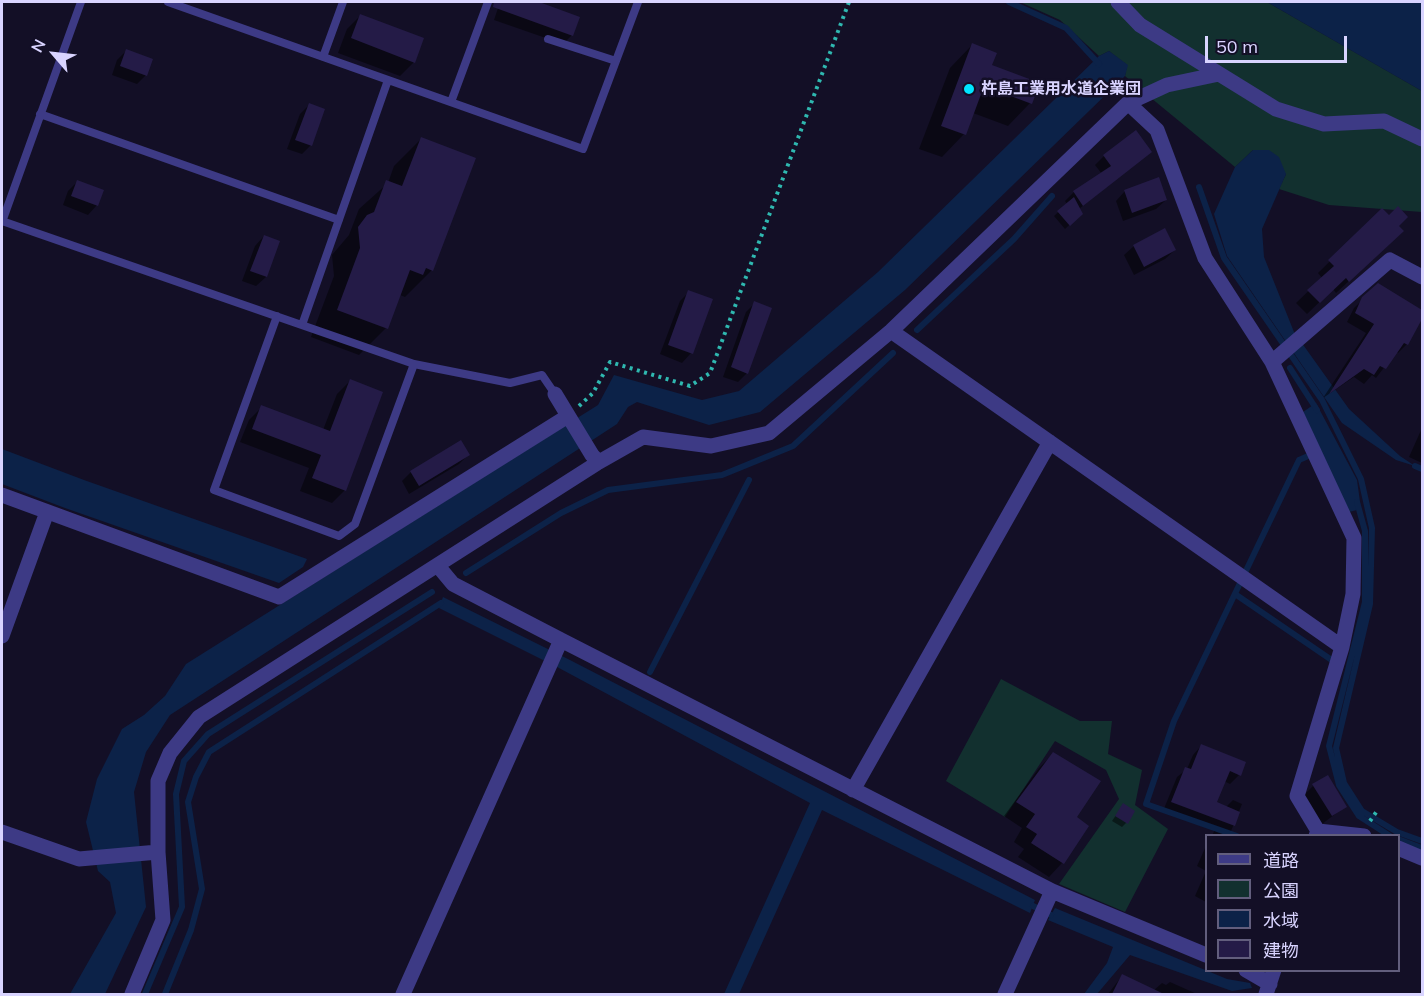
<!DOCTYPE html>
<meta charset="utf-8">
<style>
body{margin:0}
#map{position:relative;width:1424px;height:996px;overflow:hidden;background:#130f26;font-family:Mulish,"Noto Sans JP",sans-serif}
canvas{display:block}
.frame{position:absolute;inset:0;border:3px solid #d9d4ff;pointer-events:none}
.legend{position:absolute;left:1205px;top:834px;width:195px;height:138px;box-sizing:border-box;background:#130f26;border:2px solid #625e7d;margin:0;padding:8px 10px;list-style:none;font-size:18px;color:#d9d4ff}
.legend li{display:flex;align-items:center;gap:12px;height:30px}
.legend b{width:30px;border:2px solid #625e7d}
.north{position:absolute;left:24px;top:24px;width:60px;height:60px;-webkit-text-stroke:4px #130f26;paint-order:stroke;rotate:298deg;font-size:16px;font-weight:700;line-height:24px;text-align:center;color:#d9d4ff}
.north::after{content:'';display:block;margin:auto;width:21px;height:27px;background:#d9d4ff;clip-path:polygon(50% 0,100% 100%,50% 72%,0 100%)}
.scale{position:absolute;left:1205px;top:36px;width:142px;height:27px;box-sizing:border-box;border:3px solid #d9d4ff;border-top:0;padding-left:8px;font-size:18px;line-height:21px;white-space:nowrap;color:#d9d4ff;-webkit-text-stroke:4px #130f26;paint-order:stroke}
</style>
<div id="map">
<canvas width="1424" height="996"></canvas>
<div class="frame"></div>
<ul class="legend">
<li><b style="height:8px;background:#3d3a85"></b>道路</li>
<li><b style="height:16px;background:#12302f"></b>公園</li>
<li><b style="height:16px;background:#0c2248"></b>水域</li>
<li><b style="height:16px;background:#241b47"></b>建物</li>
</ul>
<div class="north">N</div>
<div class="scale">50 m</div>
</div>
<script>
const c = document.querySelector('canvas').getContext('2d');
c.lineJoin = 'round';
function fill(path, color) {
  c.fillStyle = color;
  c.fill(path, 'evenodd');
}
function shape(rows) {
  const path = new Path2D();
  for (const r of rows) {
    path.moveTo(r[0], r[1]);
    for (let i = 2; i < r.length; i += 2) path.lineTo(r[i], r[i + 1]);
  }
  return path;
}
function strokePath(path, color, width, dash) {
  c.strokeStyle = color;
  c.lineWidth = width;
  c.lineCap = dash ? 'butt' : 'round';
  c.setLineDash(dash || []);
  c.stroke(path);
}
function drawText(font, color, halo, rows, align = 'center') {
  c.font = font + ' Mulish,"Noto Sans JP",sans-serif';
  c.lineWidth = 5;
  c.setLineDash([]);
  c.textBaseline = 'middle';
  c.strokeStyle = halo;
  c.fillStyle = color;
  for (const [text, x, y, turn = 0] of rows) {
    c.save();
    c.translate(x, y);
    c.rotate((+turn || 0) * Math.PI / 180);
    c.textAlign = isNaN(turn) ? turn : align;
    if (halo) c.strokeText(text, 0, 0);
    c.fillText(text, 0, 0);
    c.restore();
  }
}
const green = shape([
 [1020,2,1267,2,1422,91,1422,212,1329,205,1279,189,1286,174,1253,150,1235,167,1134,84,1125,76,1127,65,1109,51,1099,56,1060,20],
 [1001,679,1080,721,1112,721,1108,754,1142,770,1135,805,1168,829,1125,912,1059,884,1119,799,1106,770,1055,741,1005,817,946,781]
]);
const water = shape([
 [1267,2,1422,2,1422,91,1394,75],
 [1109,51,1128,65,1125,76,905,290,760,412,709,425,637,402,628,407,617,424,170,715,146,752,134,792,146,907,105,994,70,994,116,913,110,882,98,871,86,822,97,779,122,729,144,715,165,696,186,664,598,405,614,375,702,400,739,391,878,272,1099,56],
 [1253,150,1269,150,1279,157,1286,174,1262,229,1264,257,1294,332,1349,409,1400,456,1415,466,1396,460,1342,423,1227,256,1214,214,1235,167],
 [1316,403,1357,480,1361,509,1349,512,1303,412],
 [2,449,84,480,307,559,303,567,279,583,65,508,2,484],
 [443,597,568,659,1035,900,1030,913,822,810,739,994,724,994,810,803,559,668,439,608],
 [1055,908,1227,979,1250,983,1252,988,1232,991,1130,955,1097,994,1084,994,1107,963,1113,947,1048,920]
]);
const shadow = shape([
 [500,2,534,2,578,17,572,35,563,44,494,20],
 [361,15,414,62,400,76,338,53,347,29],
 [972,45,990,66,1030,103,1008,126,973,113,964,134,942,157,919,149,950,68],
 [126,51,146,75,137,84,112,75,117,60],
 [309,105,311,145,302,154,287,149,300,114],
 [421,139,432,270,405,297,400,295,386,328,359,355,311,337,334,276,332,255,349,235,359,209,388,183,394,166],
 [1150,152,1079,209,1081,214,1065,229,1054,216,1067,204,1065,201,1074,192,1102,174,1095,165,1104,156],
 [77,182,97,205,88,215,63,205,68,191],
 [1125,191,1166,200,1156,209,1123,221,1116,201],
 [1382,210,1397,226,1390,243,1336,293,1333,289,1307,314,1296,303,1322,278,1318,273],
 [264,236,266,277,256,286,242,281,255,246],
 [1134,246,1175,250,1165,259,1134,275,1124,255],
 [1378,285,1422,311,1422,315,1407,344,1398,353,1396,352,1376,378,1372,375,1364,384,1354,377,1323,398,1366,333,1347,322,1354,308],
 [689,292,691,353,682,363,660,354,680,301],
 [755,303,747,373,738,382,723,377,746,312],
 [350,381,345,490,332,503,300,491,309,468,240,442,249,420,262,407,323,430,337,394],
 [1422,428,1422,463,1409,457],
 [468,455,459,464,409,494,402,481,411,472],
 [1201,746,1239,775,1230,784,1224,781,1215,803,1226,807,1233,800,1242,804,1229,836,1212,836,1215,829,1163,811,1177,777,1187,769,1193,755],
 [1053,754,1075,818,1062,863,1049,877,1018,857,1024,849,1014,842,1022,828,1004,816,1039,768],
 [1313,786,1346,806,1322,824,1304,795],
 [1123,805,1126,823,1122,827,1112,821],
 [1206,846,1206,871,1197,866],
 [1206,871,1206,902,1195,896],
 [1122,976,1153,991,1162,983,1166,985,1170,982,1197,994,1108,994]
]);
const stream = shape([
 [1009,2,1066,28,1099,64],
 [1199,187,1224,258,1322,400,1361,479,1372,528,1370,604,1336,748,1344,783,1362,811,1397,832,1422,841],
 [917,330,1014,239,1052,196],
 [1290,368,1317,410],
 [1415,466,1422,469],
 [1357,502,1365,531,1365,602,1329,746,1339,785,1359,816,1390,836],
 [466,573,561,513,608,490,722,475,793,446,893,353],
 [1235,594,1336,663],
 [650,672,749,480],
 [1237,836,1146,804,1174,721,1299,460,1315,453],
 [1398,839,1422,848],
 [1033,906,1051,915],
 [145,994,182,907,176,794,184,761,208,734,432,592],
 [165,994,191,930,202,889,188,802,196,777,209,752,441,603]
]);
const building = shape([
 [494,2,539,2,580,17,573,36,493,7],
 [360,14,424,38,415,63,351,38],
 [972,43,997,53,992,65,1040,83,1032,104,984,86,966,135,941,126],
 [126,49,153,59,147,76,120,66],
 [309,103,325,109,312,146,295,140],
 [1136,130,1152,152,1083,206,1073,191,1111,166,1103,155],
 [421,137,476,158,433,271,426,268,423,275,410,270,388,329,337,310,360,248,358,227,367,215,374,212,386,180,402,186],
 [1159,177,1167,200,1132,213,1124,190],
 [77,180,104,190,98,206,71,196],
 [1074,197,1083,214,1070,226,1057,211],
 [1398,206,1408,217,1399,226,1404,231,1349,282,1346,278,1320,303,1307,290,1334,266,1328,260,1382,208,1389,215],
 [1165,228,1176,250,1144,267,1133,245],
 [264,235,280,241,267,277,250,271],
 [1378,283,1422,310,1422,319,1408,345,1404,343,1386,369,1380,366,1374,375,1364,369,1329,394,1374,324,1355,313,1362,297],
 [688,290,713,299,693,354,668,345],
 [754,301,772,308,748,374,731,367],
 [350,379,383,392,346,491,312,478,321,455,252,429,261,405,330,431],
 [461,440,470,455,419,486,410,471],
 [1201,744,1246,762,1241,776,1230,771,1217,802,1240,812,1235,826,1171,802,1185,767,1191,769],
 [1053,752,1101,781,1077,817,1089,826,1064,864,1031,843,1037,834,1026,827,1035,814,1016,802],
 [1328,775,1347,807,1332,816,1312,784],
 [1123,803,1135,811,1128,824,1115,816],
 [1122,974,1164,994,1112,994]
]);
const path = shape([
 [579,406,593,393,610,362,690,386,710,373,849,2],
 [1370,821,1377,811]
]);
const lane = shape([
 [168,2,583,149,638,2],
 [548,39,616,61],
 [323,57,343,2],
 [451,102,488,2],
 [40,114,339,220],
 [2,221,414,364,510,383,542,375,555,394],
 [2,222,81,2],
 [277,316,214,490,339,536,355,524,414,364],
 [302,325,388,80]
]);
const street = shape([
 [1118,2,1140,25,1276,109,1324,124,1384,121,1422,139],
 [1128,103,1167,85,1219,74],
 [891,331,1342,647],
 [1272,362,1390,260,1422,277],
 [555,394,592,455,599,462],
 [2,495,279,597,568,416],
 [2,636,47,512],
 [561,640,1052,891,1005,994],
 [853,790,1050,442],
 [1318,831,1364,836],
 [2,832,79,859,158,852],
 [1398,848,1422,858],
 [1052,891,1206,955],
 [1246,970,1270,984],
 [132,994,163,920,158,852,158,781,170,753,199,717,599,462,643,437,711,446,769,433,891,331,1128,103,1157,130,1205,258,1272,362,1354,538,1353,594,1342,647,1297,796,1318,831,1316,836],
 [403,994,561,640,453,584,438,566],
 [1266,994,1274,970]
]);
const markers = [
 [969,89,6,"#00e5ff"]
];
const poiNames = [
 ["杵島工業用水道企業団",981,89]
];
fill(green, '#12302f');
fill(water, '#0c2248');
fill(shadow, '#0007');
strokePath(stream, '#0c2248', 6);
fill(building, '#241b47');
strokePath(path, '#2fb8b0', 4, [3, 4.5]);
strokePath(lane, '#3d3a85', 8);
strokePath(street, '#3d3a85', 15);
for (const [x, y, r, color] of markers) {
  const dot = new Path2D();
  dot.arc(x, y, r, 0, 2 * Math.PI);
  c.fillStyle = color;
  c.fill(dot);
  strokePath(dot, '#130f26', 2);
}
drawText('bold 16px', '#d9d4ff', '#130f26', poiNames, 'left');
</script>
